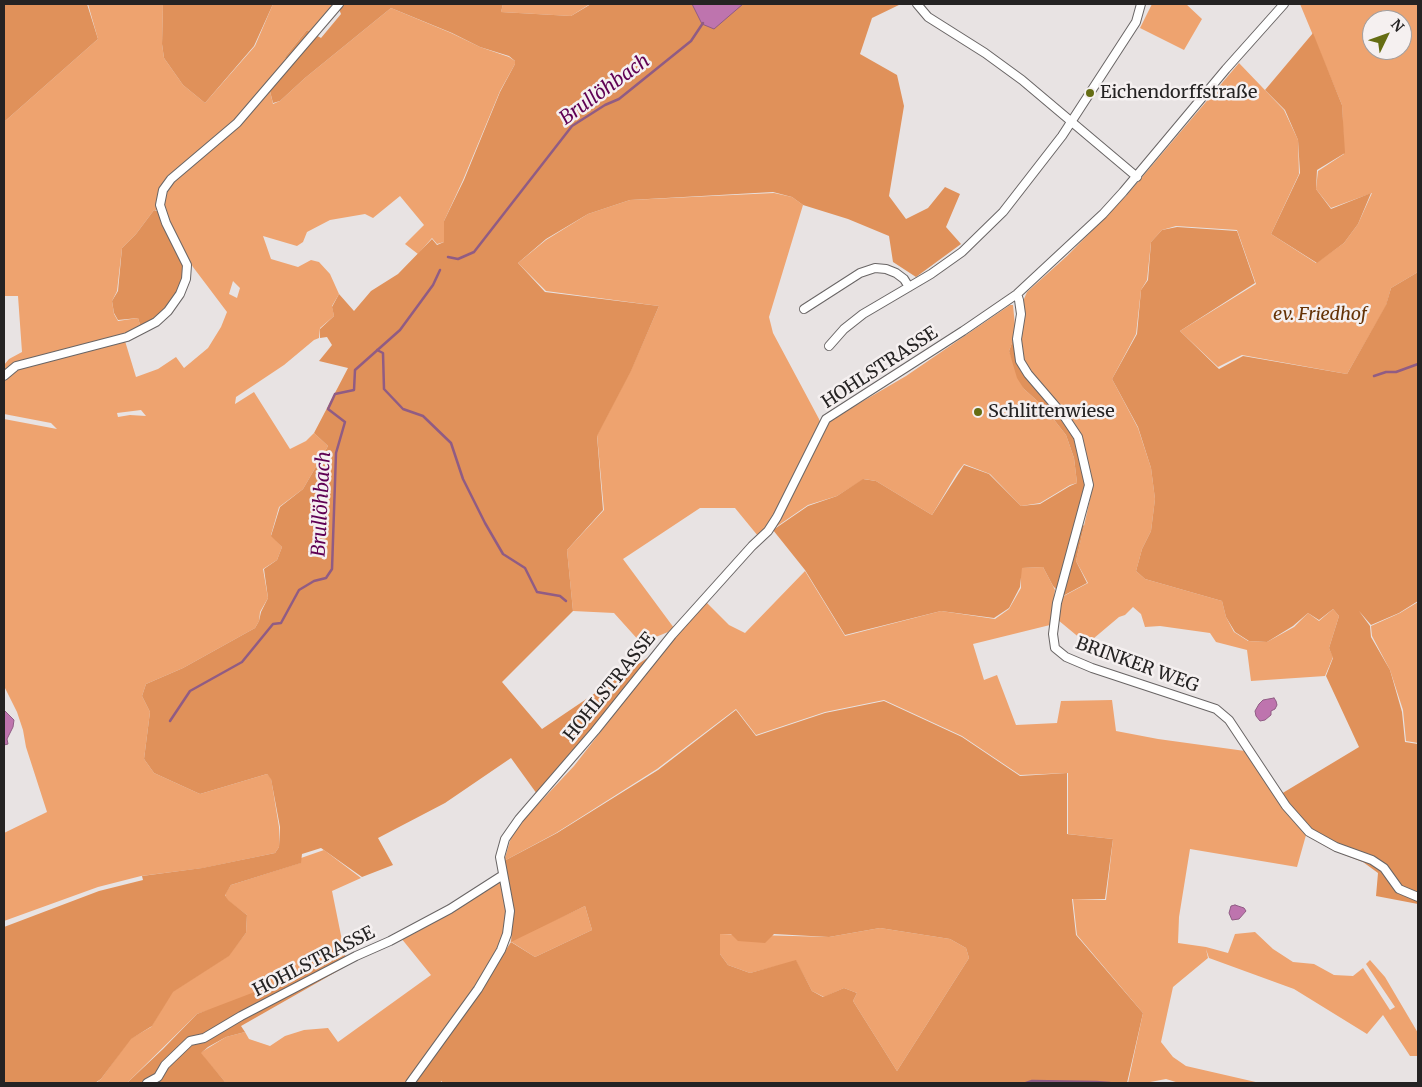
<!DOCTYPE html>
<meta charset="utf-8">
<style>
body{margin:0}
#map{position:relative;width:1422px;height:1087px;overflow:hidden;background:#e8e3e3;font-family:Merriweather,serif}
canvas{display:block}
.frame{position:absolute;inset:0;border:5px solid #252323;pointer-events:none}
.north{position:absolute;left:1362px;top:10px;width:50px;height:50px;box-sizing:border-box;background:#f5f0f0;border:1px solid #a29e9e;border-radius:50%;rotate:48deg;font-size:14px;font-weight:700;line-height:20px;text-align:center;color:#252323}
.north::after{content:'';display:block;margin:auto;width:18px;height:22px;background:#656d13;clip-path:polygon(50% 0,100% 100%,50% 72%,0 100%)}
</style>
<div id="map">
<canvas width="1422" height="1087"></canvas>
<div class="frame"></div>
<div class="north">N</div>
</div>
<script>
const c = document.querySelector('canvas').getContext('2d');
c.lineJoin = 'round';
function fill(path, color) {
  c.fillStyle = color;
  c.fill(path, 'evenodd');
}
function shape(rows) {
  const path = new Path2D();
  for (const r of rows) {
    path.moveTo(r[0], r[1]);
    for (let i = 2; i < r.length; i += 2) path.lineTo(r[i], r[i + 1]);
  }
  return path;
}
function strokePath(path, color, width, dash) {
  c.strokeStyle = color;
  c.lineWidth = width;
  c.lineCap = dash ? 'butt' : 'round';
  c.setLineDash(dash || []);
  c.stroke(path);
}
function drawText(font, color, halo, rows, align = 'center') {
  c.font = font + ' Merriweather,serif';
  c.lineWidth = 5;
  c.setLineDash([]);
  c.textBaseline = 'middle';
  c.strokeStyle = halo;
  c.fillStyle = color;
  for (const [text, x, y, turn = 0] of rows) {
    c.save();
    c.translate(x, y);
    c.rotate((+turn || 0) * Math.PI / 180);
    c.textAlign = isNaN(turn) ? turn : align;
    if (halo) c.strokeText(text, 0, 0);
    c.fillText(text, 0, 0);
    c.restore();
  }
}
const green = shape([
 [88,4,163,4,162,44,164,58,183,85,205,103,255,46,273,4,334,4,326,16,311,32,307,30,285,57,288,70,270,91,273,104,280,101,305,78,391,8,451,33,480,47,509,57,515,61,515,64,500,91,463,180,444,221,444,242,437,244,432,238,418,254,405,244,424,225,400,196,373,218,365,214,330,220,307,232,303,242,297,246,263,236,271,259,298,267,311,260,319,262,330,274,339,294,332,306,334,316,320,328,319,338,314,340,284,365,236,397,235,404,254,392,290,449,306,441,314,433,328,446,303,489,279,507,271,535,282,547,277,560,263,569,268,598,260,612,259,621,255,628,183,668,146,684,142,696,150,712,144,759,154,773,200,794,267,774,271,778,279,827,279,847,275,853,203,868,141,876,98,887,4,921,4,833,47,812,26,747,23,730,17,712,4,686,4,419,57,429,51,423,4,414,4,382,8,376,18,368,125,341,136,377,158,369,176,357,184,368,208,348,221,327,227,312,193,267,178,240,166,212,154,210,136,234,122,248,117,291,112,301,114,314,118,321,138,318,141,328,132,333,124,333,123,336,26,359,15,362,4,370,4,365,9,359,22,352,18,296,4,296,4,122,98,39],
 [233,281,240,288,237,298,229,294],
 [141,410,146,416,130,415,118,417,117,413],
 [503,4,590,4,571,16,501,12],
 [1152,4,1186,4,1202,19,1184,50,1140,28],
 [1300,4,1418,4,1418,272,1391,288,1386,306,1347,374,1242,355,1218,367,1180,331,1256,284,1237,230,1176,226,1162,230,1151,242,1147,280,1141,290,1136,334,1112,379,1138,428,1151,468,1155,499,1151,531,1142,549,1136,571,1145,579,1222,601,1226,617,1234,632,1248,641,1267,642,1294,627,1308,613,1319,621,1333,609,1339,616,1329,648,1333,657,1325,676,1251,681,1247,650,1216,642,1210,633,1160,626,1145,627,1141,614,1133,607,1125,615,1119,617,1087,644,1058,620,1058,615,1062,597,1088,583,1076,561,1093,486,1081,436,1022,361,1020,341,1024,299,1027,292,1067,256,1126,196,1239,63,1284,110,1298,140,1299,174,1271,234,1316,263,1344,243,1358,224,1372,193,1331,208,1316,189,1318,171,1344,154,1342,105],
 [1372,20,1402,20,1402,50,1372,50],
 [774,193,792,197,803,205,769,317,773,333,819,419,823,431,829,421,906,376,1010,305,1013,305,1015,326,1013,340,1009,351,1024,389,1044,407,1066,435,1074,458,1077,483,1070,485,1040,503,1021,506,990,474,964,464,957,473,932,515,876,481,864,479,837,496,808,505,773,529,763,531,758,536,735,508,700,508,623,559,674,628,668,632,641,643,614,613,573,611,567,550,604,510,597,435,631,370,659,306,546,291,518,263,546,240,588,214,630,200],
 [1043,567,1055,590,1050,625,973,644,984,680,997,675,1016,725,1057,723,1061,701,1112,700,1116,731,1158,739,1245,751,1283,807,1306,835,1297,867,1190,849,1179,917,1160,916,1179,917,1178,943,1206,947,1228,953,1235,934,1255,932,1273,949,1293,962,1314,964,1334,975,1353,976,1363,968,1390,1010,1395,1007,1366,964,1370,960,1385,977,1418,1033,1418,1056,1410,1056,1383,1015,1367,1034,1294,989,1209,958,1206,949,1208,958,1173,987,1161,1042,1173,1057,1186,1066,1260,1083,1179,1083,1166,1079,1145,1083,1128,1083,1143,1013,1077,935,1073,899,1106,900,1113,839,1068,834,1068,773,1020,775,962,736,884,700,825,712,756,735,736,709,657,769,556,833,504,861,513,831,574,766,675,636,706,602,729,625,745,633,805,571,845,636,941,611,995,619,1009,609,1021,588,1021,568],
 [1418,602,1418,743,1406,741,1403,710,1390,670,1372,636,1371,626,1400,613],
 [324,850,361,878,332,891,345,955,237,1001,197,1014,127,1083,96,1083,101,1079,130,1039,151,1027,172,992,228,956,246,933,247,915,227,900,225,894,231,885,300,863,301,858],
 [501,879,507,911,505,933,498,950,453,1020,408,1083,226,1083,200,1053,226,1037,245,1032,249,1039,270,1046,285,1036,304,1030,328,1028,338,1042,431,975,401,938],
 [585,906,592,930,535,957,510,941],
 [880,928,950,939,966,948,969,958,897,1071,853,1001,857,993,844,988,824,997,812,991,796,961,750,973,728,965,720,954,720,934,829,937]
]);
const forest = shape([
 [4,4,87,4,98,39,4,122],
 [163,4,273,4,254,46,205,103,183,85,164,58,162,44],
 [337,4,503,4,501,12,571,16,591,4,901,4,872,18,860,54,897,75,904,106,889,196,906,219,928,208,945,187,960,194,946,227,961,244,916,277,893,262,889,236,848,219,803,205,792,197,773,192,630,200,588,214,546,239,518,263,545,292,659,306,631,371,597,436,603,510,567,550,573,611,502,682,542,729,653,654,537,794,511,758,445,803,378,838,393,865,362,877,321,848,302,854,301,863,231,885,225,895,228,900,247,915,246,933,229,956,173,992,152,1026,131,1039,101,1079,95,1083,4,1083,4,927,99,891,143,880,142,876,202,868,275,853,279,847,280,827,271,779,267,774,200,794,154,773,144,759,150,712,142,696,146,684,183,668,255,628,259,621,261,612,268,598,264,569,277,560,282,547,271,536,280,507,303,489,328,446,314,433,348,368,319,361,332,345,327,337,320,338,320,329,334,316,332,307,339,294,354,311,371,291,398,274,432,239,437,245,444,242,444,221,464,180,500,92,515,64,515,61,509,56,480,47,452,33,391,8,305,78,280,101,273,103,270,91,288,70,285,57,307,30,321,38,341,14],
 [1313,33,1342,105,1345,153,1317,170,1316,189,1331,209,1371,193,1358,224,1344,243,1317,263,1271,234,1300,173,1298,140,1285,110,1265,90],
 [154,210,159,212,185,266,183,278,177,294,154,320,141,328,138,318,118,320,114,313,112,301,118,291,122,248,136,234],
 [1177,227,1237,231,1255,283,1180,331,1219,369,1243,356,1347,374,1386,305,1391,288,1418,272,1418,601,1399,613,1371,625,1359,611,1370,626,1371,637,1390,670,1402,712,1405,742,1418,744,1418,904,1376,896,1378,873,1363,862,1334,851,1307,836,1307,824,1281,794,1359,747,1326,676,1333,658,1329,648,1339,616,1333,609,1319,620,1308,613,1293,626,1267,642,1249,641,1235,632,1226,617,1222,601,1145,579,1136,571,1142,549,1151,531,1155,499,1151,468,1138,427,1112,379,1137,334,1141,290,1148,280,1151,242,1162,230],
 [1013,340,1018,362,1062,416,1075,436,1087,484,1078,519,1084,526,1076,561,1087,583,1063,596,1053,586,1043,567,1022,568,1020,587,1009,608,994,618,941,611,845,635,805,570,773,530,808,506,837,496,863,479,876,481,932,515,964,465,989,474,1021,506,1040,504,1070,486,1077,483,1074,458,1066,435,1044,407,1024,389,1017,378,1009,351],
 [884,701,962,737,1020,776,1067,773,1067,834,1113,839,1105,899,1072,899,1076,935,1143,1013,1127,1083,442,1083,442,1081,439,1083,414,1083,461,1018,511,942,513,911,504,861,557,833,658,770,736,710,756,736,825,713],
 [585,906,592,930,535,957,511,942],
 [880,928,950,939,966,948,969,958,897,1071,853,1001,857,993,844,988,823,997,812,991,796,960,750,973,728,965,720,954,720,934,731,934,738,941,765,943,774,934,829,937],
 [345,955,350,964,241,1026,245,1032,226,1037,208,1047,201,1053,226,1083,127,1083,163,1049,197,1014,299,975]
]);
const water = shape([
 [692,4,743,4,714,29,702,24,692,4],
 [1274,698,1276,701,1277,705,1275,709,1271,711,1271,715,1265,720,1260,721,1256,716,1255,711,1259,704,1263,700,1274,698],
 [4,710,14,720,13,727,7,739,8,744,4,745,4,710],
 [1235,905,1244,908,1246,911,1239,919,1232,920,1229,913,1231,906,1235,905]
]);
const stream = shape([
 [448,257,458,259,474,252,572,126,605,105,619,99,691,41,703,23],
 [377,350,383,353,384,389,403,409,423,416,451,443,463,479,485,523,503,554,525,568,537,592,560,596,566,601],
 [1374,376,1386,372,1396,372,1418,364],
 [170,721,190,691,242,662,273,624,281,623,299,590,314,581,326,578,332,569,336,453,345,422,328,409,335,394,354,390,355,370,400,330,433,285,440,270],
 [1026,1083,1032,1081,1096,1082,1110,1083]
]);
const minor = shape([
 [917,4,928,17,985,53,1022,80,1137,177],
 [1017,294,1019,300,1021,314,1017,339,1020,361,1028,374,1064,416,1078,437,1089,485,1057,603,1053,634,1055,648,1066,657,1092,668,1216,709,1229,720,1286,806,1309,832,1336,847,1372,860,1384,868,1399,889,1418,897],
 [804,309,860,273,875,268,886,269,896,273,904,279,909,287],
 [829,346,844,329,863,314,931,274,962,252,1003,212,1062,136,1136,22,1141,4],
 [4,376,16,366,127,337,156,322,168,311,180,294,186,279,187,265,166,223,160,205,163,190,171,179,237,123,339,4],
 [147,1083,158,1077,165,1065,190,1041,204,1038,241,1016,356,956,390,941,450,909,503,875],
 [410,1083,478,989,501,950,507,934,510,911,500,857,505,839,519,819,595,731,672,635,752,546,768,531,777,517,826,419,963,331,1017,294,1103,214,1123,192,1226,69,1284,4]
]);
const markers = [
 [1090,93,5,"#656d13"],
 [978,412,5,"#656d13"]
];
const poiNames = [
 ["Eichendorffstraße",1100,93],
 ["Schlittenwiese",988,412]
];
const parkNames = [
 ["ev. Friedhof",1320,315]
];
const streetNames = [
 ["HOHLSTRASSE",880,368,-33],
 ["BRINKER WEG",1137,665,20],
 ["HOHLSTRASSE",610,687,-51],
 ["HOHLSTRASSE",314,962,-27]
];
const waterNames = [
 ["Brullöhbach",605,90,-36],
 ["Brullöhbach",322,504,-87]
];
fill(green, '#eea36f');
fill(forest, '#e0915a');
fill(water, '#be74ae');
strokePath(water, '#905c84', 1);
strokePath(stream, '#905c84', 2.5);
strokePath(minor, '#696565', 10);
strokePath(minor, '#fff', 8);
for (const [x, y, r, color] of markers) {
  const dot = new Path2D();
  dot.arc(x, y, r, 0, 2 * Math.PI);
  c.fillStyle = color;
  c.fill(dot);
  strokePath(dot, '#f5f0f0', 2);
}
drawText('18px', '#252323', '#f5f0f0', poiNames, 'left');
drawText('italic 18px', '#653205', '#f5f0f0', parkNames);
drawText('18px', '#252323', '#f5f0f0', streetNames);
drawText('italic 19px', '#5f0053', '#f5f0f0', waterNames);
</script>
